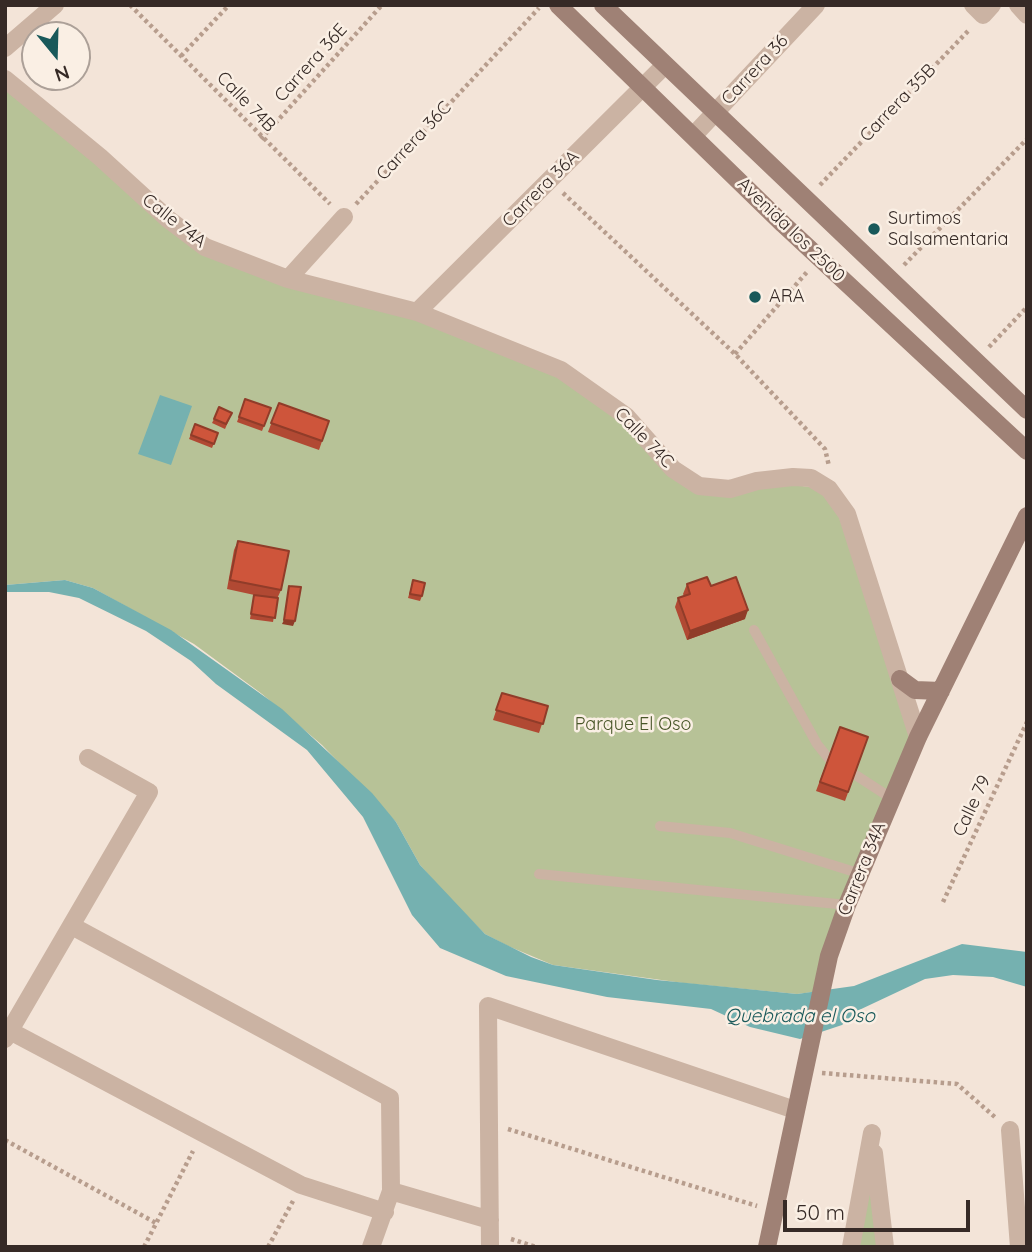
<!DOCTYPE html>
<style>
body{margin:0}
#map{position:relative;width:1032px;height:1252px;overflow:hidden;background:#f3e4d8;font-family:Quicksand,sans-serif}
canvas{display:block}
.frame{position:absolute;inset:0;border:7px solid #362a26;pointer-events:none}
.north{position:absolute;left:21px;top:21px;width:70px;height:70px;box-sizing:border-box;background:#faefe4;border:2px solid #aca098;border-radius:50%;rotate:161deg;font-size:19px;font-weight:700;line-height:28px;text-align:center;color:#362a26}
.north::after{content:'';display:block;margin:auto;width:24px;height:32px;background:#19595a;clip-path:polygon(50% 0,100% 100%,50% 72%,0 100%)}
.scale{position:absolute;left:783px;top:1200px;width:187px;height:32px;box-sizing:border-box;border:4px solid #362a26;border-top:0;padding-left:9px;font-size:21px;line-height:24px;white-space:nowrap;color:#362a26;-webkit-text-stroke:5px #faefe4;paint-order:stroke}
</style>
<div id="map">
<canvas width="1032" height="1252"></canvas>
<div class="frame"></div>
<div class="north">N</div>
<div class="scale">50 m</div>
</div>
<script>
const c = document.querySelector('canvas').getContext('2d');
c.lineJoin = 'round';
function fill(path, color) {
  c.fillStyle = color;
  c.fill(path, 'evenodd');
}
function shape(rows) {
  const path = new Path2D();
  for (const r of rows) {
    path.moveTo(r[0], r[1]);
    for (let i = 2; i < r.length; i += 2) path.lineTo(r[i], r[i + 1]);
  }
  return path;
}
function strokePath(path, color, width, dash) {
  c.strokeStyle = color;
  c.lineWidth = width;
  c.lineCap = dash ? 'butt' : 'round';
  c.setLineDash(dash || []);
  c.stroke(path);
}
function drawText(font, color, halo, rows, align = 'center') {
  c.font = font + ' Quicksand,sans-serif';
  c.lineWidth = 5;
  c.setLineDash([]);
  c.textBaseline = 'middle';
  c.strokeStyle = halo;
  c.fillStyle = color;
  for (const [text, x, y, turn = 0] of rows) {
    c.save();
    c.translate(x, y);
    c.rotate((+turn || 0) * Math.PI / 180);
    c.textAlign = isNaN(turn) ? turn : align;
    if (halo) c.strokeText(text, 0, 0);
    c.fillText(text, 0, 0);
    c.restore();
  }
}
const green = shape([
 [5,79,205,247,417,312,561,370,690,482,757,481,829,489,918,737,821,991,797,994,683,983,553,965,508,946,485,934,448,897,420,865,396,822,322,745,262,694,194,644,93,588,65,580,5,585],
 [872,1133,885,1247,851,1247]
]);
const water = shape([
 [160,395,192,406,171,465,138,454],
 [65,580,93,588,171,630,282,709,372,793,396,822,420,865,485,934,531,957,553,965,657,980,797,994,854,986,962,944,1027,952,1027,987,993,977,953,975,925,979,857,1011,842,1025,800,1039,750,1027,711,1009,607,997,506,976,440,948,412,915,363,817,307,750,216,684,191,661,146,631,79,598,49,592,5,592,5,585]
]);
const path = shape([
 [130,5,330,204],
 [181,56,229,5],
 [261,139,382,5],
 [820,185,969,30],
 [563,193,735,354,825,449,829,466],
 [356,204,539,8],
 [904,265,1027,139],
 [989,347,1027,307],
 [735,354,807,272],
 [943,902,1027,722],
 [822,1073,957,1084,996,1118],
 [508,1129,757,1206],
 [5,1140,156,1223],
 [511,1239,536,1247],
 [144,1247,193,1151],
 [268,1247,293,1201]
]);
const lane = shape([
 [754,630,817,744,829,759],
 [854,774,891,798],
 [660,826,730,833,858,873],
 [539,874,847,905]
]);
const street = shape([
 [973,5,983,15,992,5],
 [1018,5,1027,15],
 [5,48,55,5],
 [5,79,100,157,168,219,205,247,288,279,417,312,561,370,626,416,673,469,699,486,730,489,757,481,793,477,811,478,829,489,847,514,918,737],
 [694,135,816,5],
 [288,279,344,217],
 [417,312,665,65],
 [72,926,390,1098,391,1191,371,1247],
 [10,1031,301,1185,385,1212],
 [5,1039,149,792,88,758],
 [1010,1130,1019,1247],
 [874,1153,885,1247],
 [391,1191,490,1220],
 [490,1247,488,1006,795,1110],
 [851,1247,872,1133]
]);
const secondary = shape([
 [558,5,783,224,1027,451],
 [603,5,1027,410],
 [900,679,915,690,941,691],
 [767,1247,829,956,847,905,918,737,1027,516]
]);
const wall = shape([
 [245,399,271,408,262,431,237,422],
 [279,403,329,421,319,450,268,432],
 [232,413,225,429,212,423,214,419],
 [195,424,218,433,212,448,189,439],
 [238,541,281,590,277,599,273,622,250,619,254,595,259,596,227,589,234,550],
 [412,584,422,596,420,601,408,598],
 [687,584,745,619,687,640,675,607,678,598,684,596,683,594],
 [502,693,548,706,539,733,493,720],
 [840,727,868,737,845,801,816,791]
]);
const shadedWall = shape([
 [748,610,745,619,687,640,690,631],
 [284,620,295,621,293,626,282,624]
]);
const building = shape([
 [245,399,271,408,264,426,239,417,245,399],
 [279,403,329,421,322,441,271,423,279,403],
 [219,407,232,413,226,424,214,419,219,407],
 [195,424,218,433,214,444,191,435,195,424],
 [238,541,289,551,281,590,230,580,238,541],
 [707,577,711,586,736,577,748,610,690,631,678,598,690,594,687,584,707,577],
 [413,580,425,583,422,596,410,594,413,580],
 [289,586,301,587,295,621,284,620,289,586],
 [254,595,278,598,275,618,251,614,254,595],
 [502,693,548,706,543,724,496,710,502,693],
 [840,727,868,737,848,792,820,782,840,727]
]);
const markers = [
 [874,229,7,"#19595a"],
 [755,297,7,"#19595a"]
];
const streetNames = [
 ["Carrera 36E",311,63,-48],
 ["Carrera 36",755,70,-47],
 ["Calle 74B",246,102,46],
 ["Carrera 35B",898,103,-46],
 ["Carrera 36C",414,141,-47],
 ["Carrera 36A",541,189,-45],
 ["Calle 74A",174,221,38],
 ["Avenida los 2500",791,230,44],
 ["Calle 74C",644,438,46],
 ["Calle 79",972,806,-65],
 ["Carrera 34A",862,869,-68]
];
const poiNames = [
 ["Surtimos",888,219],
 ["Salsamentaria",888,240],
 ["ARA",769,297]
];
const parkNames = [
 ["Parque El Oso",633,725]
];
const waterNames = [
 ["Quebrada el Oso",800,1016]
];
fill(green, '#b7c297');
fill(water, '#75b1b0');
strokePath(path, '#b79d8d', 4.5, [3.5, 3.5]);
strokePath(lane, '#cbb3a3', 10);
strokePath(street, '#cbb3a3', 18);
strokePath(secondary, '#9f8175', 18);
fill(wall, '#b14933');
fill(shadedWall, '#903c29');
fill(building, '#ce553b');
strokePath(building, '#903c29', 2);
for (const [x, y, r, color] of markers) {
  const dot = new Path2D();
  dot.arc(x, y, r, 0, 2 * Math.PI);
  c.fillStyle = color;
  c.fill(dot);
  strokePath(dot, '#faefe4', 2.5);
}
drawText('18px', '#362a26', '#faefe4', streetNames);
drawText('18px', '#362a26', '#faefe4', poiNames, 'left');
drawText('18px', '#485628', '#faefe4', parkNames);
drawText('italic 19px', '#19595a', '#faefe4', waterNames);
</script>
